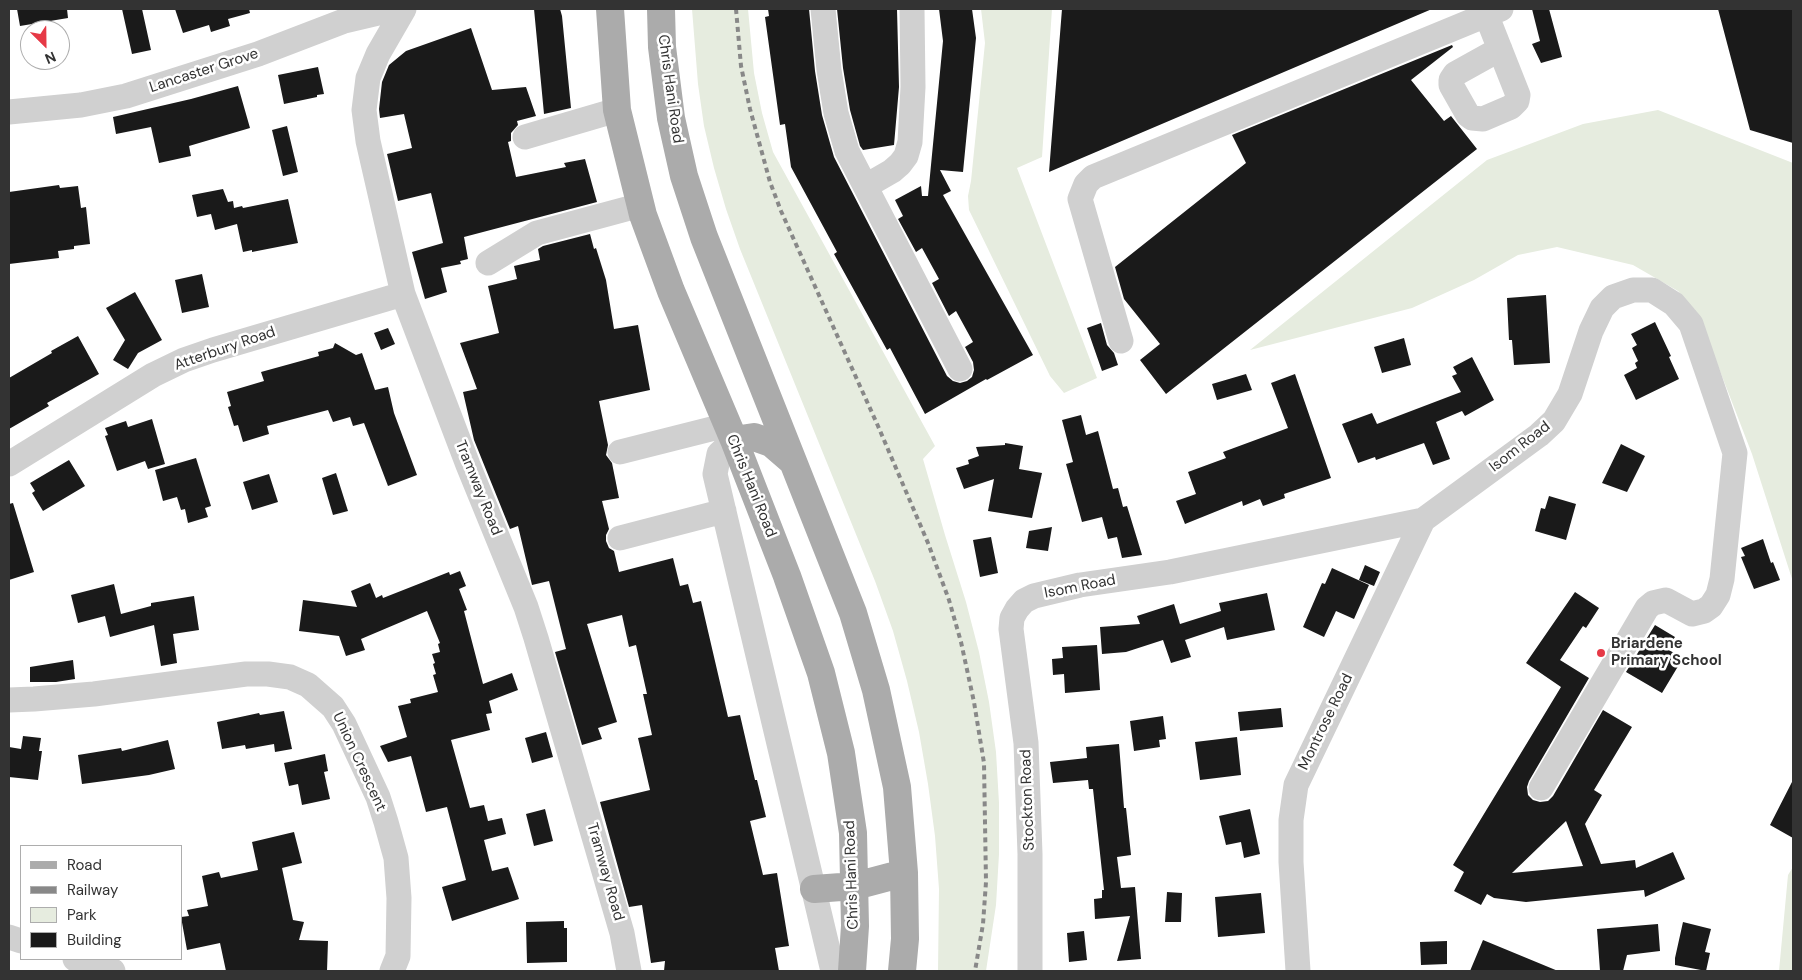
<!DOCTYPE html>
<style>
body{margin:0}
#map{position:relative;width:1802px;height:980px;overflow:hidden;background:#fff;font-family:"DM Sans",sans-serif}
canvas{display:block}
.frame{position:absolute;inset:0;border:10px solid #333;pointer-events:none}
.legend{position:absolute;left:20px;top:845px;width:162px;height:115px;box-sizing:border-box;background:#fff;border:1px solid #adadad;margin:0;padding:6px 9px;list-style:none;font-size:15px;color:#333}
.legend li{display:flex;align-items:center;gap:10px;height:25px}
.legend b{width:25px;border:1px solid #adadad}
.north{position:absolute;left:20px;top:20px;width:50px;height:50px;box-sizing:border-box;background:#fff;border:1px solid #adadad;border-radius:50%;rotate:157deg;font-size:14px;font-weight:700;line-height:20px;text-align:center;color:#333}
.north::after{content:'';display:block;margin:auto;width:18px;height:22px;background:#e63946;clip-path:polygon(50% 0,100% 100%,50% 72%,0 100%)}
</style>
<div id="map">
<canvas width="1802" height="980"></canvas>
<div class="frame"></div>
<ul class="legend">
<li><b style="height:6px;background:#ababab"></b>Road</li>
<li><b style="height:6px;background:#888"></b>Railway</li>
<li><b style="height:14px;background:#e6ecdf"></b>Park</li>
<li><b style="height:14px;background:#1a1a1a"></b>Building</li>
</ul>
<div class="north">N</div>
</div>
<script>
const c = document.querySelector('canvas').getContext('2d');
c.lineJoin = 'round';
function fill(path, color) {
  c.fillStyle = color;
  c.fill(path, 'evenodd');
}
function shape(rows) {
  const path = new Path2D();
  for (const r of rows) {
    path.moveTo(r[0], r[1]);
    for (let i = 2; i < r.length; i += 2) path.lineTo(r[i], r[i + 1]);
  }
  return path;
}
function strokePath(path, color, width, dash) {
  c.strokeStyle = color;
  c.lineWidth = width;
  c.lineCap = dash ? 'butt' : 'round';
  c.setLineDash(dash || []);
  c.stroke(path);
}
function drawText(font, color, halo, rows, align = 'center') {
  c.font = font + ' "DM Sans",sans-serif';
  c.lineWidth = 5;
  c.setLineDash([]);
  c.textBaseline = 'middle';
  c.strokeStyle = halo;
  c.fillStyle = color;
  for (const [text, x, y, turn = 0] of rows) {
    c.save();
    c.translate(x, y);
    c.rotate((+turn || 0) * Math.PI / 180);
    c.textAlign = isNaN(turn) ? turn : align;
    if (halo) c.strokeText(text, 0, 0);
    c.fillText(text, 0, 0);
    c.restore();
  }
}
const green = shape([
 [692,9,748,9,754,73,762,113,773,152,935,446,923,459,945,535,966,602,979,652,989,702,996,752,999,803,999,854,996,905,986,971,938,971,939,889,935,836,928,784,919,732,907,681,893,631,875,581,740,249,726,209,714,168,704,126,698,84],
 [981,9,1052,9,1042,157,1017,168,1097,378,1064,393,1050,376,969,210,968,196,971,181,985,43],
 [1658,110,1793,163,1793,582,1752,454,1698,314,1678,291,1633,265,1557,247,1518,255,1474,280,1412,308,1250,350,1487,160,1583,124],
 [1793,867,1793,971,1779,971,1788,875]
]);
const building = shape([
 [17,9,67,9,68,18,20,26],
 [122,9,142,9,151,50,132,54],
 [175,9,249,9,250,13,228,19,230,26,211,32,209,25,183,33],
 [534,9,560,9,562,16,571,108,544,114],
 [768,9,809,9,815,71,822,115,834,157,947,376,953,381,960,383,967,381,972,377,974,370,973,362,965,347,973,342,956,311,949,316,932,283,939,279,922,248,916,252,898,219,903,216,895,200,921,186,922,196,928,196,943,41,939,9,972,9,976,38,963,172,940,170,951,191,943,195,1033,355,987,380,986,379,925,414,890,348,887,350,834,254,837,252,791,167,785,124,780,125,765,17,769,16],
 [837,9,897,9,899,87,894,145,863,150,860,146,850,110,843,68],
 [1062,9,1432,9,1049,172],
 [1532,9,1549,9,1562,57,1541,63,1532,44,1540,41],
 [1718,9,1793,9,1793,143,1750,130],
 [471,28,492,90,526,87,536,116,517,121,518,125,511,133,511,141,508,142,516,177,566,167,564,163,585,159,597,202,464,237,468,259,460,261,461,264,441,268,447,292,425,299,412,252,443,243,431,193,398,201,387,154,412,148,404,114,380,118,379,109,382,82,389,65,406,51],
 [1452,45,1453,47,1411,80,1444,121,1451,116,1477,149,1166,394,1140,360,1160,344,1124,299,1115,267,1246,163,1232,135],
 [318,67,324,94,317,95,317,97,284,104,278,75],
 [238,86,250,128,189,146,191,156,159,163,151,127,116,134,113,117,191,99],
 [287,126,298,172,283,176,272,130],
 [59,185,60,188,78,186,81,208,86,207,90,244,74,246,74,249,58,251,59,258,9,264,9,192],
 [223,189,228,202,233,201,234,208,242,206,243,208,288,199,298,243,252,252,252,250,243,252,237,224,215,230,211,214,197,217,192,195],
 [590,234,594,249,596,248,606,280,614,329,638,325,650,390,599,401,608,445,606,455,612,463,619,498,602,501,609,529,606,535,606,541,609,548,614,551,619,572,673,558,680,586,688,584,693,603,701,601,728,717,740,715,755,780,757,780,766,817,750,821,763,875,777,873,789,946,775,948,779,971,664,971,665,961,651,963,642,905,629,907,600,802,650,790,638,738,652,735,643,694,647,694,636,645,629,647,622,615,587,624,617,722,598,728,602,739,582,745,555,652,566,649,549,581,532,585,518,526,510,529,474,440,463,392,477,389,460,343,499,333,488,286,517,279,514,266,540,260,538,249,543,246],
 [202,274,209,307,182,313,175,280],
 [135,292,162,340,138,353,128,369,113,360,125,340,106,308],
 [1546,295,1550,363,1514,365,1512,340,1509,340,1507,298],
 [1655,322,1671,356,1669,357,1679,379,1636,400,1624,375,1637,368,1635,363,1638,361,1632,348,1637,345,1631,334],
 [1101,323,1107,345,1114,353,1118,365,1102,371,1087,328],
 [388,328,395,344,381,350,374,333],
 [78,336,99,374,47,403,49,406,9,429,9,378,52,353,51,351],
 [1404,338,1411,365,1382,373,1374,347],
 [335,343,356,355,362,353,375,390,388,387,394,413,417,475,388,486,364,423,353,426,350,417,333,422,328,410,267,426,269,434,243,442,238,425,234,426,228,407,231,406,227,392,264,381,261,372,319,356,318,352,333,348],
 [1472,357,1494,400,1465,416,1462,411,1436,422,1450,459,1433,465,1424,443,1376,460,1375,457,1358,463,1342,424,1372,413,1377,424,1461,392,1452,376,1457,374,1453,367],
 [1246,374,1252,390,1217,400,1212,384],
 [1295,374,1331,478,1284,494,1285,498,1263,506,1260,499,1243,506,1242,501,1185,524,1176,501,1196,494,1188,472,1226,458,1223,452,1288,428,1271,383],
 [1081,415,1086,435,1098,431,1113,489,1118,488,1123,507,1127,506,1142,555,1122,558,1117,537,1108,539,1102,517,1082,522,1066,464,1073,462,1062,420],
 [152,419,165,464,148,469,145,461,117,471,105,436,108,435,105,428,126,421,128,427],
 [1005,443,1023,446,1019,469,1042,473,1032,518,988,511,994,479,964,489,956,468,969,464,968,460,979,456,976,447,1005,445],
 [1621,444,1645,456,1627,492,1602,483],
 [196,458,211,506,205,508,208,517,188,523,185,509,181,510,177,497,163,501,155,470],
 [69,460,85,486,43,511,32,493,35,491,30,483],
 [336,473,348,511,333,515,322,478],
 [269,474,278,502,252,510,243,482],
 [1549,496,1576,504,1566,540,1535,531,1541,508,1545,509],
 [13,503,34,572,9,580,9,504],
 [1052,527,1048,551,1026,548,1029,531],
 [991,537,998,573,980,577,973,540],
 [1763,539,1771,563,1773,562,1780,580,1754,589,1741,557,1745,556,1741,548],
 [1365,565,1380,572,1374,586,1359,580],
 [1332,568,1369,585,1354,619,1336,611,1324,637,1303,627,1322,583,1325,584],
 [460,571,466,586,459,589,467,610,464,611,483,684,512,673,518,690,489,701,492,713,486,714,490,730,451,740,470,808,484,805,488,821,502,818,506,834,484,840,492,871,508,867,519,899,452,921,442,887,466,880,447,807,426,812,411,756,388,762,380,746,407,737,398,706,411,703,410,699,438,692,433,675,436,674,433,664,435,663,432,654,440,652,438,644,440,643,427,611,361,639,365,650,346,656,339,636,299,631,303,600,357,607,351,591,370,583,376,598,382,595,383,598,449,572,450,575],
 [114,584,121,614,151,606,151,603,194,596,199,630,173,634,177,663,161,666,154,625,110,637,105,616,78,623,71,595],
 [1575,592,1599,608,1586,628,1583,626,1560,660,1589,678,1529,781,1527,787,1528,795,1533,800,1540,802,1548,801,1553,796,1603,710,1632,727,1594,790,1602,795,1585,824,1601,864,1635,860,1636,868,1673,852,1685,879,1645,897,1644,890,1526,902,1494,898,1487,894,1481,905,1454,891,1464,872,1453,865,1561,687,1526,663],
 [1566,821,1583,866,1512,873],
 [1267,593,1275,630,1227,640,1224,627,1185,640,1191,657,1171,663,1163,640,1126,652,1102,654,1100,627,1140,624,1137,616,1174,604,1180,624,1221,611,1219,603],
 [1655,625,1675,637,1667,649,1683,658,1662,693,1626,672],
 [1097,645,1100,690,1065,693,1064,674,1053,675,1052,659,1063,658,1062,647],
 [73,660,75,679,56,682,30,682,30,667],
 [1281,708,1283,727,1240,731,1238,712],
 [284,711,292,749,275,752,274,744,246,749,245,745,222,749,217,722,259,713,260,715],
 [1163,716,1166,739,1159,740,1160,747,1134,751,1130,721],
 [546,732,553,757,532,763,525,738],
 [23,736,41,738,39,751,42,751,38,780,9,777,9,747,21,749],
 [1237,737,1241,775,1200,780,1195,742],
 [168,740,175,769,149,775,82,784,78,755,121,748,122,751],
 [1119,744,1124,808,1126,808,1131,855,1117,857,1121,888,1135,887,1141,959,1117,961,1130,916,1095,919,1094,899,1102,898,1102,890,1104,890,1093,789,1089,789,1088,780,1053,783,1050,762,1087,758,1086,747],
 [325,754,328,771,324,772,330,799,302,805,298,784,289,786,284,763],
 [1793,780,1793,838,1770,825],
 [545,809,553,841,534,846,526,814],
 [1250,809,1260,854,1244,858,1241,842,1226,845,1219,816],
 [294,832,302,863,282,868,293,920,304,922,299,940,328,941,327,971,226,971,220,943,187,950,181,917,189,916,187,910,208,906,202,876,219,872,221,878,258,870,252,842],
 [1167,892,1182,893,1181,922,1165,922],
 [1261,893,1265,933,1218,937,1215,897],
 [564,921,564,928,567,928,567,962,527,963,526,922],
 [1683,922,1711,929,1705,952,1710,953,1706,971,1675,965,1675,958],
 [1658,924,1660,951,1627,955,1623,971,1600,971,1597,929],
 [1084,931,1087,960,1069,962,1067,933],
 [1483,940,1558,971,1470,971],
 [1447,941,1447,964,1421,965,1420,942]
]);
const minor = shape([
 [404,9,378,54,368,78,364,110,368,141,403,294,468,465,526,607,536,638,622,933,629,971],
 [823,9,829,70,836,113,847,151,960,369],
 [1486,14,1518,95,1517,101,1511,107,1483,119,1472,118,1468,115,1451,85,1451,80,1455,74,1500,49],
 [9,112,81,105,126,96,258,54,344,21,395,9],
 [525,137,617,110],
 [866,186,892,171,900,164,906,156,910,142,913,87,912,9],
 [488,263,537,233,641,205],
 [1121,341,1080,199,1086,184,1093,177,1501,9],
 [734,440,719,454,715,474,833,971],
 [620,452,727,425],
 [9,464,153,375,184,360,213,350,403,294],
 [620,538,724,511],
 [9,700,34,699,94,694,246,674,268,674,290,677,308,685,333,707,344,724,378,797,386,822,396,858,399,898,398,956,392,971],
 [9,937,21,941],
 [75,959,113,971],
 [1030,971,1030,854,1026,743,1011,629,1012,618,1017,609,1024,601,1034,596,1080,585,1170,572,1423,520,1539,435,1554,421,1570,394,1591,331,1602,308,1613,297,1633,290,1652,290,1674,304,1691,324,1735,453,1722,579,1718,595,1711,606,1704,611,1692,614,1666,600,1653,603,1647,608,1541,788],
 [1298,971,1291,862,1291,820,1296,785,1423,520]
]);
const major = shape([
 [610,9,617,110,643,215,671,291,734,440,787,576,821,673,841,753,853,833,855,926,852,971],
 [661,9,662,47,671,118,684,176,704,237,853,613,876,690,897,787,904,873,905,939,902,971],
 [734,440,754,437,771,443,793,462],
 [814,889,855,886,904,873]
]);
const rail = shape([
 [736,9,741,66,750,109,770,182,781,211,878,426,928,543,949,600,961,642,974,702,984,763,986,882,983,924,975,971]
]);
const markers = [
 [1601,653,5,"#e63946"]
];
const streetNames = [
 ["Lancaster Grove",204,71,-18],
 ["Chris Hani Road",670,89,82],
 ["Atterbury Road",225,349,-19],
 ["Isom Road",1520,447,-38],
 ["Chris Hani Road",751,486,68],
 ["Tramway Road",478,488,68],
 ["Isom Road",1080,587,-11],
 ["Montrose Road",1326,722,-64],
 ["Union Crescent",359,762,65],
 ["Stockton Road",1028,800,-92],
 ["Tramway Road",605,872,74],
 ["Chris Hani Road",852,875,-92]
];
const poiNames = [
 ["Briardene",1611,644],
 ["Primary School",1611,661]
];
fill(green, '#e6ecdf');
fill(building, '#1a1a1a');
strokePath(minor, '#d0d0d0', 25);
strokePath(major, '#ababab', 28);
strokePath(rail, '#888', 4, [5, 4]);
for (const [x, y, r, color] of markers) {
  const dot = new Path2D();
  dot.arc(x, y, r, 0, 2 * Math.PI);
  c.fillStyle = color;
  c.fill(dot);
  strokePath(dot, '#fff', 2);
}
drawText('15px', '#333', '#fff', streetNames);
drawText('bold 15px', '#333', '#fff', poiNames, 'left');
</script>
